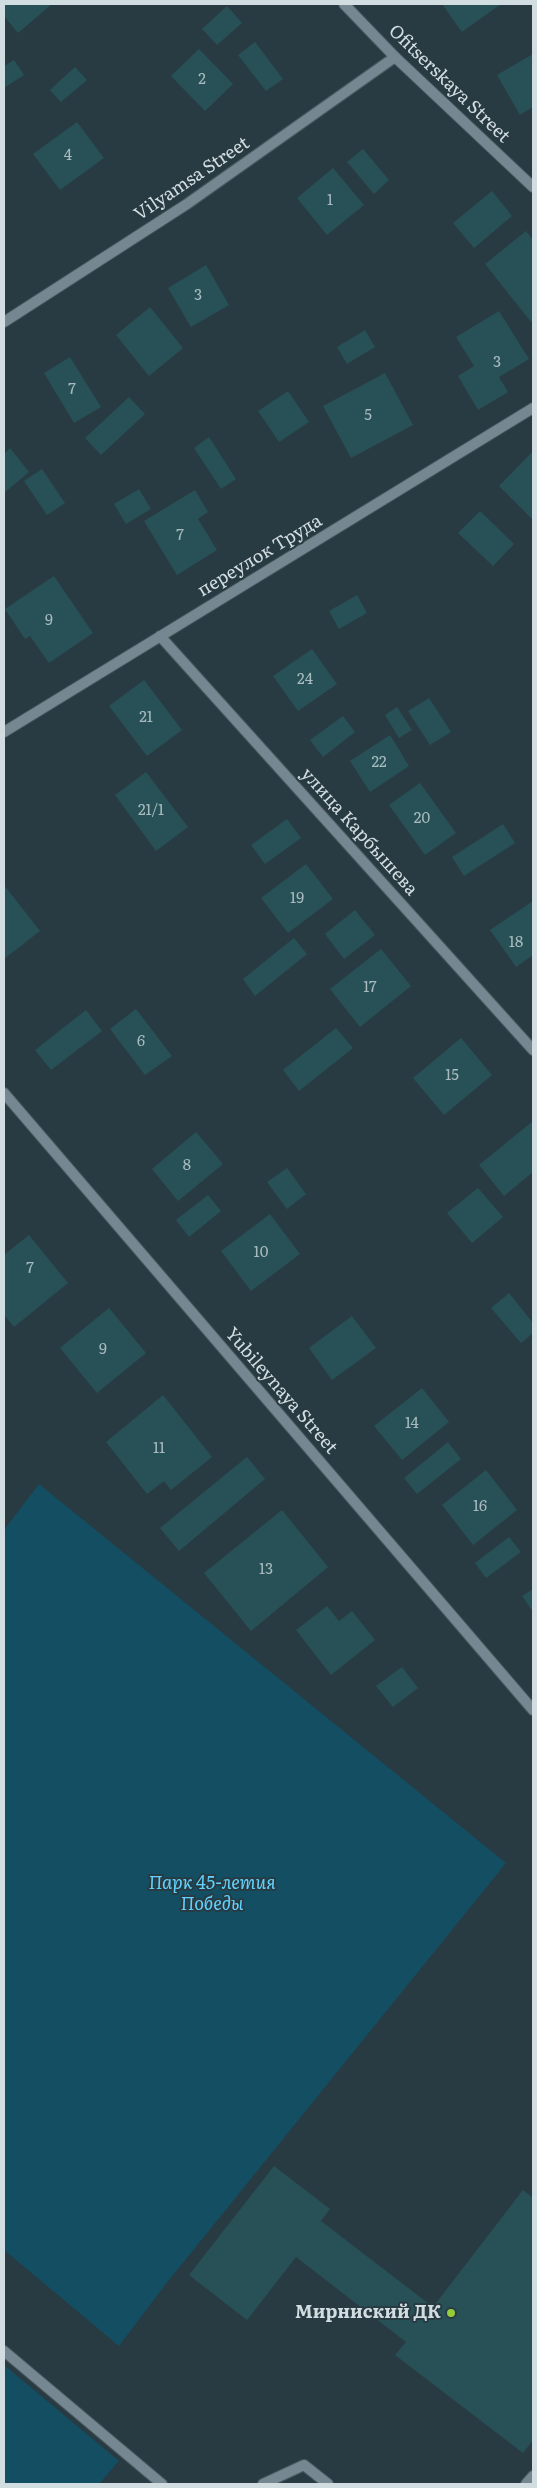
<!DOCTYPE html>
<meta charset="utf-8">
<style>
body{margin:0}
#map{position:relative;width:537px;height:2488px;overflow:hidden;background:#293b42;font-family:Literata,serif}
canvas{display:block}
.frame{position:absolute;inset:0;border:5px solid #d2dde1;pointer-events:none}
</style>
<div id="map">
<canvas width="537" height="2488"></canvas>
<div class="frame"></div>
</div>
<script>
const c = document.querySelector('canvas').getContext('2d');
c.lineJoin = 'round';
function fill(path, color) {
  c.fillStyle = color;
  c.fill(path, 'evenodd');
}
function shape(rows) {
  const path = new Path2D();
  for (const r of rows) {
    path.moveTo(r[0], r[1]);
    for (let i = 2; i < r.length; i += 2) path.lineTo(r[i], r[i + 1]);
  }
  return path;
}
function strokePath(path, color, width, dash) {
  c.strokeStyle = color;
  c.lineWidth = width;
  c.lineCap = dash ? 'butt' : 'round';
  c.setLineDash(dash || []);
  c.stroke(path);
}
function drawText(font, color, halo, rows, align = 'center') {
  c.font = font + ' Literata,serif';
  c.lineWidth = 4;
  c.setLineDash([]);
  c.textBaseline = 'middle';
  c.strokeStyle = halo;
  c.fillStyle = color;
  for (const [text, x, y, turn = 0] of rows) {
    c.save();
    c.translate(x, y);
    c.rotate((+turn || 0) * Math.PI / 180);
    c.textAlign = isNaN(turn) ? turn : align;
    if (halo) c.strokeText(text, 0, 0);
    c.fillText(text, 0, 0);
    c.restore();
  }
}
const green = shape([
 [39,1484,506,1863,165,2285,119,2346,4,2250,4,1530],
 [4,2365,119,2461,99,2484,4,2484]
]);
const building = shape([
 [4,4,52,4,18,33,4,16],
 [442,4,501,4,462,32],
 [227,6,242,23,217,45,202,29],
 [255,42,283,79,266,91,238,55],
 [199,49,233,84,205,111,171,76],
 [533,54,533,107,520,115,497,75],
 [14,60,24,75,4,88,4,66],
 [75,67,87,80,61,102,50,90],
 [77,122,104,158,60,190,33,154],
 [363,149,389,180,374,194,347,162],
 [333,168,364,205,327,235,297,198],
 [492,191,512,216,474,248,453,223],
 [526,231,533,240,533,320,531,322,485,264],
 [206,265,229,305,191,327,168,288],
 [150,307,183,348,149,376,116,335],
 [499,311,529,359,499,377,508,392,478,410,458,376,474,366,456,337],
 [365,330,375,347,347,364,337,347],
 [70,357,101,407,74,423,44,373],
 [385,373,413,425,351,458,323,406],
 [288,391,309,422,279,442,258,411],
 [129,397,145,414,101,455,85,438],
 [209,437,236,479,221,489,194,448],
 [10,448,29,472,4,493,4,454],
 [533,451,533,520,499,486],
 [42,469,65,503,47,515,24,481],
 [139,489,151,509,126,524,114,504],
 [195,490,208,512,198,519,217,550,177,575,144,521],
 [480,511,514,544,493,566,458,533],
 [54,576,93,633,49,663,30,636,25,639,5,609],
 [357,595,367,613,339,629,329,611],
 [312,649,337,684,298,711,273,676],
 [144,680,182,730,147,756,109,706],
 [429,698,451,732,430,745,408,711],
 [397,707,412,730,399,738,385,715],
 [343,716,355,732,323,757,310,740],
 [390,735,409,766,370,792,350,761],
 [146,772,188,827,156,851,115,795],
 [420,783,456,833,425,855,389,805],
 [287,819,301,838,265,864,251,845],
 [503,824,515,843,464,876,452,857],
 [306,864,333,899,288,933,261,898],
 [4,885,40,931,4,959],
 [533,901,533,955,516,967,490,930],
 [355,910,375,935,344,959,325,934],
 [294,938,307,954,255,996,243,979],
 [381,949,411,986,360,1027,330,989],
 [136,1009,172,1056,145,1075,110,1029],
 [86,1010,102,1031,51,1070,35,1050],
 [336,1028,353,1048,299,1091,283,1070],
 [461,1038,492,1075,444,1115,413,1078],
 [533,1121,533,1172,504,1196,479,1165],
 [196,1132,223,1164,178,1201,152,1169],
 [287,1168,306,1194,287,1209,267,1182],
 [478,1188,503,1217,472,1243,447,1213],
 [208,1195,221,1211,189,1237,176,1220],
 [270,1214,300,1254,251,1291,221,1251],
 [29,1235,68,1283,14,1327,4,1315,4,1255],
 [509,1293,533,1323,533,1333,521,1343,491,1308],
 [109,1308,146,1353,97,1393,60,1348],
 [352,1316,376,1348,332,1380,309,1348],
 [422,1388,449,1422,402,1460,374,1426],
 [163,1395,212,1457,171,1490,164,1481,147,1494,106,1442],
 [448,1442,461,1459,417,1494,404,1478],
 [247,1457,265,1479,179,1551,160,1528],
 [486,1470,517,1510,473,1545,442,1505],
 [282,1510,328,1567,251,1631,204,1573],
 [509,1537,521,1552,486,1578,475,1563],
 [533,1589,533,1612,522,1596],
 [327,1606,339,1621,352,1611,375,1640,331,1675,296,1630],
 [402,1667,418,1688,393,1707,376,1686],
 [274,2166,330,2209,321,2221,433,2307,523,2190,533,2198,533,2440,523,2453,395,2355,406,2342,296,2257,247,2320,189,2275]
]);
const minor = shape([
 [4,322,187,204,395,57],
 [160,636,533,1050],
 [4,732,533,408],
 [4,1093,533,1710],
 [4,2351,162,2484],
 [263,2484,304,2465,328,2484],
 [526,2484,533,2476]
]);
const tertiary = shape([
 [344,4,395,57,533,187]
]);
const markers = [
 [451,2313,5,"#96cc39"]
];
const numberNames = [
 ["2",202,80],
 ["4",68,156],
 ["1",330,201],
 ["3",198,296],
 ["3",497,363],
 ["7",72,390],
 ["5",368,416],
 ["7",180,536],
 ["9",49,621],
 ["24",305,680],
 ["21",146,718],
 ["22",379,763],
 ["21/1",151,811],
 ["20",422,819],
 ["19",297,899],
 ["18",516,943],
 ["17",370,988],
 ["6",141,1042],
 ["15",452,1076],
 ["8",187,1166],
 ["10",261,1253],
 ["7",30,1269],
 ["9",103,1350],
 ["14",412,1424],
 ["11",159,1449],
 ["16",480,1507],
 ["13",266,1570]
];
const streetNames = [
 ["Ofitserskaya Street",449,84,44],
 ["Vilyamsa Street",192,179,-34],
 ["переулок Труда",260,556,-31],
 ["улица Карбышева",359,832,48],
 ["Yubileynaya Street",281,1391,49]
];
const parkNames = [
 ["Парк 45-летия",212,1884],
 ["Победы",212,1905]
];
const poiNames = [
 ["Мирниский ДК",441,2313]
];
fill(green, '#134e62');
fill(building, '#275156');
strokePath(minor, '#4b5a60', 12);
strokePath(tertiary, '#4b5a60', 12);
strokePath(minor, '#758891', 10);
strokePath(tertiary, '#758891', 10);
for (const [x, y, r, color] of markers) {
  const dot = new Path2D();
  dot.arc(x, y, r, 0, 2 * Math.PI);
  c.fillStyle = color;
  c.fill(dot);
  strokePath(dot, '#293b42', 2);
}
drawText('15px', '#a7babe', null, numberNames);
drawText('18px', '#d2dde1', '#293b42', streetNames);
drawText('italic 18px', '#61d2fd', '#293b42', parkNames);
drawText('bold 18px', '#d2dde1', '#293b42', poiNames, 'right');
</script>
